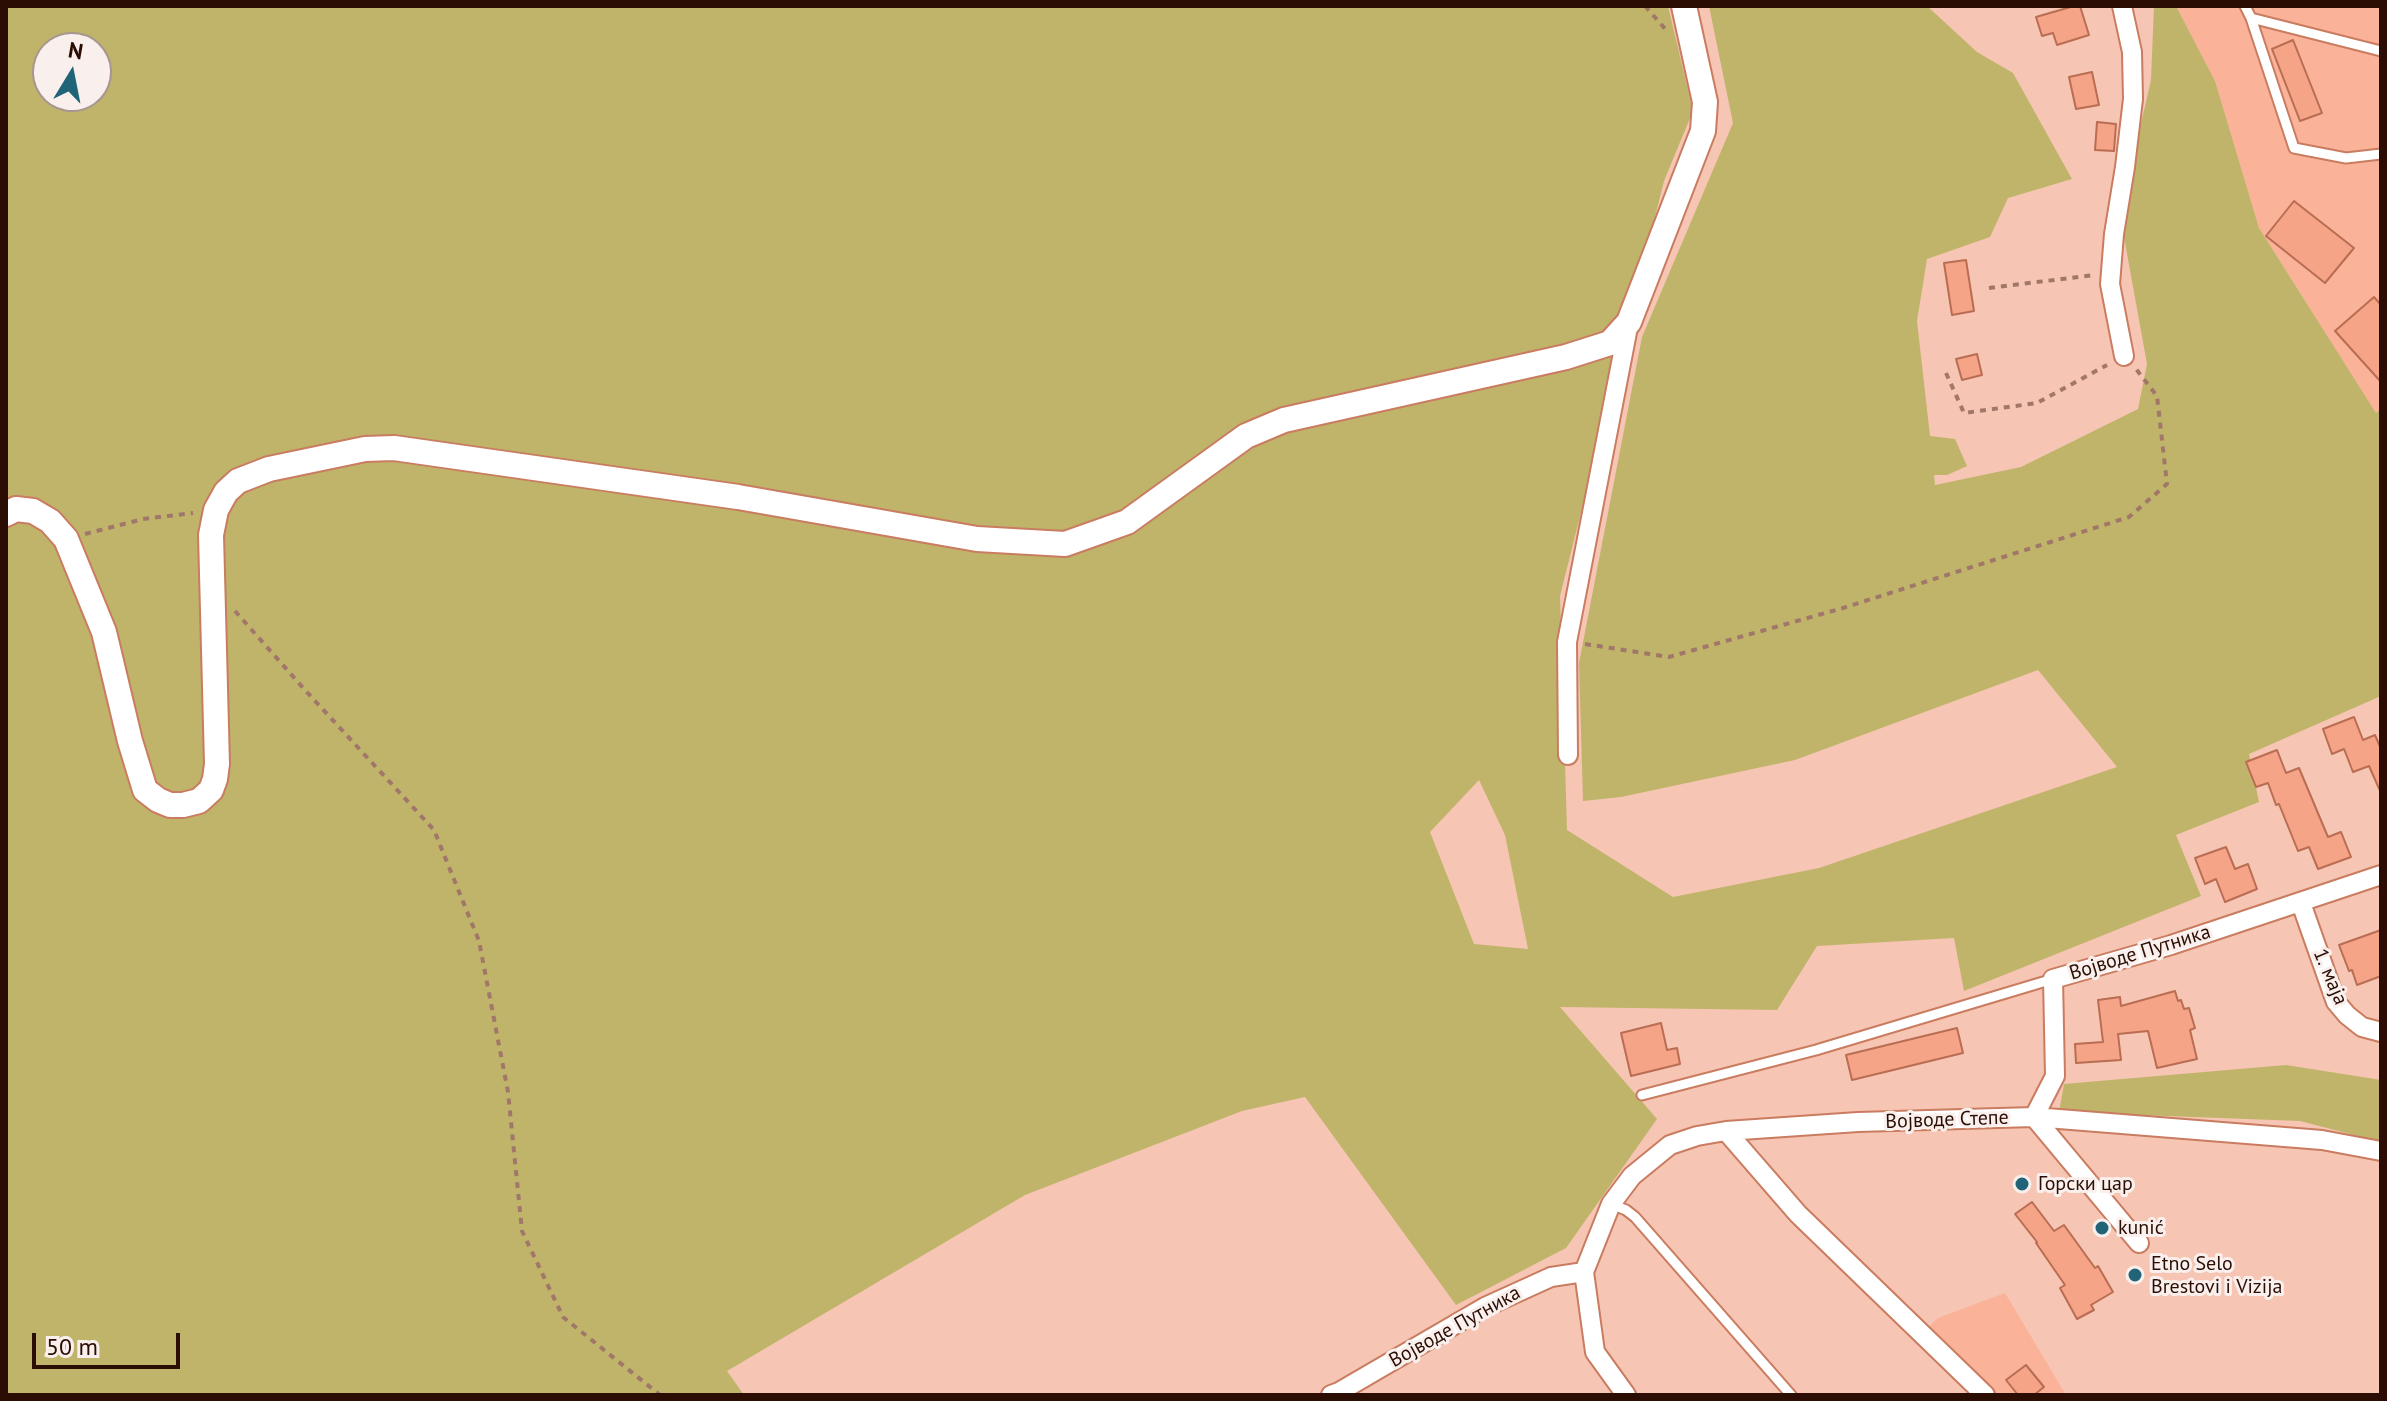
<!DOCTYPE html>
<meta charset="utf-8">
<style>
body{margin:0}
#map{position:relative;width:2387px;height:1401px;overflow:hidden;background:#f7c5b3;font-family:"PT Sans",sans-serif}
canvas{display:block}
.frame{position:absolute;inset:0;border:8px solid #2b0d04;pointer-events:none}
.north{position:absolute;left:32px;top:32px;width:80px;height:80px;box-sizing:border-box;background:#f9f0ed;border:2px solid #a79590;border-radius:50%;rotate:10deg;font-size:22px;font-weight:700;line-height:32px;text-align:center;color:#2b0d04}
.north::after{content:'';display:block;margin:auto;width:28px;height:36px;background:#216477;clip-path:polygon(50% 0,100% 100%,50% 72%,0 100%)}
.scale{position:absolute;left:32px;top:1333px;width:148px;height:36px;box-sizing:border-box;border:4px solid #2b0d04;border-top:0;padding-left:10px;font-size:24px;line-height:28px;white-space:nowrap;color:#2b0d04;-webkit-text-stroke:6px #f9f0ed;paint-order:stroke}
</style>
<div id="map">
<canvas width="2387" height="1401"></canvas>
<div class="frame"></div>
<div class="north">N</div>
<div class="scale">50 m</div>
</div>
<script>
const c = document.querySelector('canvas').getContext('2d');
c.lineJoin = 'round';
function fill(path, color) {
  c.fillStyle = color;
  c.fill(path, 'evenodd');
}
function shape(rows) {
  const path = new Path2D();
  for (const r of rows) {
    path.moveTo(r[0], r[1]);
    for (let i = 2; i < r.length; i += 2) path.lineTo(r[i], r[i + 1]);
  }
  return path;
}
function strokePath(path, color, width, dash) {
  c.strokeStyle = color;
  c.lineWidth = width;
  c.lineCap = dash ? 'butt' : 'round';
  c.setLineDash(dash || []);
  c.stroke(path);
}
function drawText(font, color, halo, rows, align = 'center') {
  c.font = font + ' "PT Sans",sans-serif';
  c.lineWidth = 6;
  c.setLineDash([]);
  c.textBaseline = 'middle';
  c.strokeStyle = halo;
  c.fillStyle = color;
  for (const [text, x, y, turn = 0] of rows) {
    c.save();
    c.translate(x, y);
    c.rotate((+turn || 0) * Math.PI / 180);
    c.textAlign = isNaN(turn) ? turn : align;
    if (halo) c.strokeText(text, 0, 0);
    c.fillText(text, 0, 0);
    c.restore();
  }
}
const built = shape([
 [2176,6,2381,6,2381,409,2376,413,2259,228,2215,81],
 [2005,1293,2066,1395,1977,1395,1918,1337,1938,1318]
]);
const green = shape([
 [6,6,1668,6,1693,111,1664,181,1560,596,1567,830,1673,897,1819,868,2117,767,2038,670,1795,760,1621,797,1583,801,1579,663,1642,337,1733,123,1709,6,1927,6,1977,52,2013,73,2072,179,2008,198,1990,237,1927,259,1917,321,1930,436,1955,439,1967,466,1947,475,1934,475,1935,485,2021,467,2138,409,2147,364,2120,215,2151,80,2154,6,2176,6,2215,81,2259,228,2376,413,2381,409,2381,419,2379,418,2381,421,2381,696,2249,754,2259,802,2176,835,2201,896,1964,991,1954,938,1817,946,1777,1010,1560,1007,1657,1119,1566,1248,1456,1305,1305,1097,1242,1111,1025,1195,727,1371,744,1395,6,1395],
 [48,48,96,48,96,96,48,96],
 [1479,780,1505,835,1528,949,1474,944,1430,832],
 [2286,1065,2381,1080,2381,1142,2300,1121,2059,1112,2064,1084]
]);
const building = shape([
 [2074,6,2080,6,2089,35,2057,45,2053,33,2042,36,2036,17,2074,6],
 [2293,40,2322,113,2300,121,2272,49,2293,40],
 [2092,72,2099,105,2076,109,2069,77,2092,72],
 [2097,122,2116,124,2114,151,2095,150,2097,122],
 [2294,201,2354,248,2325,283,2266,236,2294,201],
 [1966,260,1974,311,1952,315,1944,263,1966,260],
 [2374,297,2381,305,2381,382,2335,331,2374,297],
 [1977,354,1982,375,1962,380,1956,359,1977,354],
 [2354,717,2363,740,2375,735,2381,749,2381,793,2369,766,2353,772,2344,749,2332,754,2323,729,2354,717],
 [2277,750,2286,773,2299,768,2328,837,2341,832,2351,857,2318,869,2309,847,2298,851,2279,804,2276,805,2268,783,2256,787,2246,762,2277,750],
 [2226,847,2235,869,2248,864,2257,889,2225,902,2216,879,2205,884,2195,858,2226,847],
 [2381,930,2381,976,2357,985,2352,970,2349,971,2339,945,2381,930],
 [2175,991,2178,1001,2181,1000,2184,1009,2189,1008,2195,1028,2190,1030,2197,1059,2157,1068,2148,1031,2118,1034,2121,1060,2076,1063,2075,1044,2103,1042,2098,1000,2120,997,2121,1006,2175,991],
 [1661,1023,1667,1050,1677,1048,1680,1064,1631,1076,1621,1033,1661,1023],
 [1957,1028,1963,1053,1852,1080,1846,1055,1957,1028],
 [2032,1202,2054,1231,2064,1225,2095,1268,2098,1266,2113,1292,2091,1305,2094,1310,2077,1319,2060,1288,2065,1285,2036,1243,2037,1242,2015,1214,2032,1202],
 [2026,1365,2044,1387,2034,1395,2018,1395,2006,1380,2026,1365]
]);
const path = shape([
 [1645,6,1667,31],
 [1989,288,2094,275],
 [1946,373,1964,413,2037,403,2107,365],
 [85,534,143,519,193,513],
 [235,611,305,690,434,830,479,941,508,1092,522,1231,563,1317,660,1395],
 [1585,644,1669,657,1843,608,2129,517,2167,484,2157,396,2136,369]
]);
const lane = shape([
 [2245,6,2251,18,2381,51],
 [2251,18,2294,148,2346,158,2381,154],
 [1642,1095,1816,1050,2053,979],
 [1611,1204,1626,1210,1635,1217,1791,1395]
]);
const street = shape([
 [2122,6,2132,52,2133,99,2125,167,2114,234,2110,284,2124,356],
 [1568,755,1567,642,1629,322],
 [2301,903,2336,1002,2347,1015,2362,1027,2381,1032],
 [1726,1131,1798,1214,1985,1395],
 [2139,1243,2034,1117,2055,1076,2053,979,2171,945,2381,875],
 [1331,1395,1339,1392,1485,1307,1551,1277,1584,1272],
 [1626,1395,1595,1352,1584,1272,1611,1204,1632,1176,1670,1145,1697,1136,1726,1131,1858,1122,2034,1117,2322,1140,2381,1151]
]);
const secondary = shape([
 [6,514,16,509,33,511,50,521,66,539,104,632,130,741,145,790,158,800,170,805,183,805,199,801,211,790,215,779,217,764,211,535,216,510,226,492,238,481,269,469,365,449,394,448,738,497,977,539,1065,544,1127,522,1246,436,1284,420,1566,357,1610,343,1629,322,1703,131,1705,102,1684,6]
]);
const markers = [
 [2022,1184,8,"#216477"],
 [2102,1228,8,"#216477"],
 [2135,1275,8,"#216477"]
];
const streetNames = [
 ["Војводе Путника",2140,953,-17],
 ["1. маја",2330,977,67],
 ["Војводе Степе",1947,1120,-2],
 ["Војводе Путника",1455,1327,-29]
];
const poiNames = [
 ["Горски цар",2038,1184],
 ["kunić",2118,1228],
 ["Etno Selo",2151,1264],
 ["Brestovi i Vizija",2151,1287]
];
fill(built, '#fab299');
fill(green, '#c0b46b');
fill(building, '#f5a487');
strokePath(building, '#b96d52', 2);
strokePath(lane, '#c97c60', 13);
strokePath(street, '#c97c60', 22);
strokePath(secondary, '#c97c60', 28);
strokePath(path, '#a17769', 4, [6, 6]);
strokePath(lane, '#fff', 9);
strokePath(street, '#fff', 18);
strokePath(secondary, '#fff', 24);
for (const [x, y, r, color] of markers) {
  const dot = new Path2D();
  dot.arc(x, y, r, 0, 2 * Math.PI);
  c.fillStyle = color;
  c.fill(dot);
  strokePath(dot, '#f9f0ed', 3);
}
drawText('20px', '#2b0d04', '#f9f0ed', streetNames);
drawText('20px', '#2b0d04', '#f9f0ed', poiNames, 'left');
</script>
